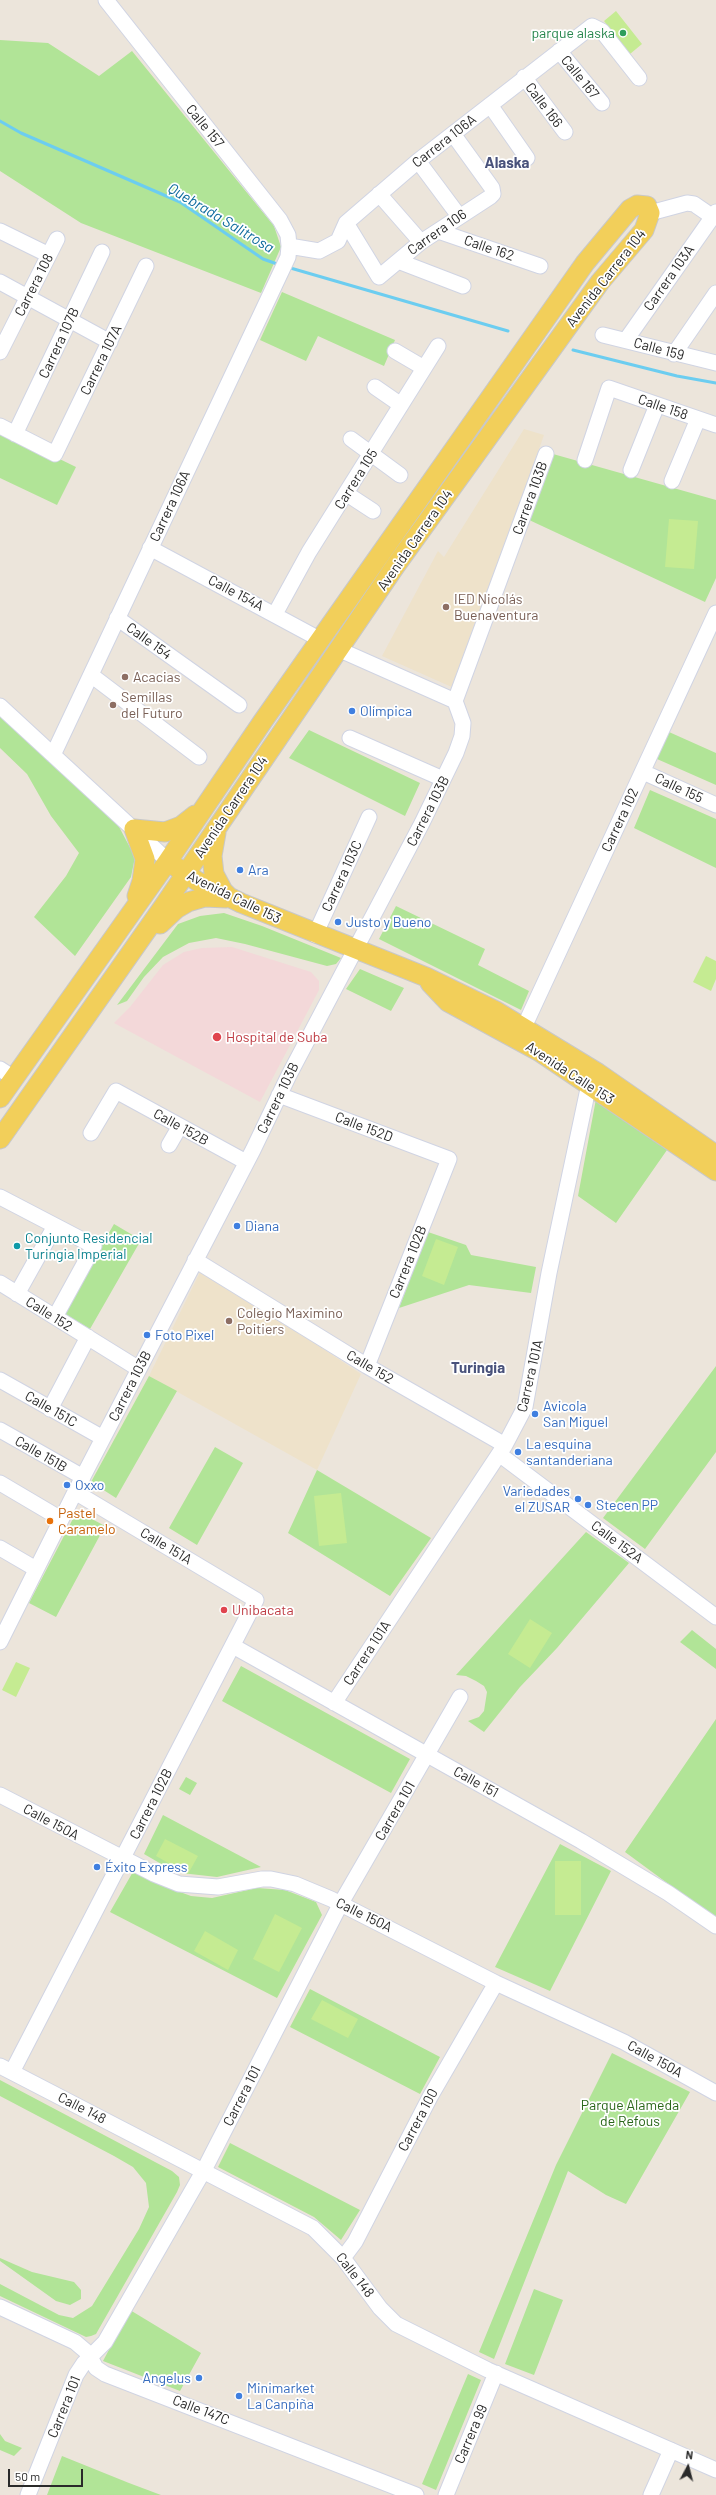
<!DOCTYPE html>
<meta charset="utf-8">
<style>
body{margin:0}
#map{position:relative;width:716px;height:2495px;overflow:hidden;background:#ece5db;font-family:Barlow,sans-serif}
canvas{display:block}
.north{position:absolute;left:668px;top:2447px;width:40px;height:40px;-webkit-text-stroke:3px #fff;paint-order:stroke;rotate:7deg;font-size:11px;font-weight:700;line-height:16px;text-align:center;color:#2a2a2a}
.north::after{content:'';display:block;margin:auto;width:14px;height:18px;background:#2a2a2a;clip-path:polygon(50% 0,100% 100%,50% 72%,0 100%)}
.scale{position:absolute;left:8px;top:2469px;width:75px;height:18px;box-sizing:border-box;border:2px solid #2a2a2a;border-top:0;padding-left:5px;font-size:12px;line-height:14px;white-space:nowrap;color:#2a2a2a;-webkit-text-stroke:3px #fff;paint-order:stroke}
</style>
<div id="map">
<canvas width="716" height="2495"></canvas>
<div class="north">N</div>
<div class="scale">50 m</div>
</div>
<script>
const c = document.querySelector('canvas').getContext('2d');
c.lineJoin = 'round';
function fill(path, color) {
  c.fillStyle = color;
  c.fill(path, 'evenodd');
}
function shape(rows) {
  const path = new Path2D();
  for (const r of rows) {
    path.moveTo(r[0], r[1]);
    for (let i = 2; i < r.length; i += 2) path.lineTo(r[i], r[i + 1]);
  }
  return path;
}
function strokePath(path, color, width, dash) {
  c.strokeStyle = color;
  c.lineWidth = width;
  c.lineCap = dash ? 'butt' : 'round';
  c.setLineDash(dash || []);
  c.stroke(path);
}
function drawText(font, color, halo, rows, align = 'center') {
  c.font = font + ' Barlow,sans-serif';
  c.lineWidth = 3.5;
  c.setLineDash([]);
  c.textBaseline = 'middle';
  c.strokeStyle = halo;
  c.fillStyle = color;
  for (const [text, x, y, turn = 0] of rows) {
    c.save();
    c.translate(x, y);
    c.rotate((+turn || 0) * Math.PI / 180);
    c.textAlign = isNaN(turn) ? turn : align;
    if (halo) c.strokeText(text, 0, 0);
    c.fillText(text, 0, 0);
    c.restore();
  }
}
const education = shape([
 [524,429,544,435,454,688,382,656,438,551,444,557],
 [202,1268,361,1374,317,1470,149,1376]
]);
const medical = shape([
 [232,947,311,972,319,981,319,990,260,1102,114,1023,130,1007,163,965,184,952,202,948]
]);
const green = shape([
 [0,40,48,43,99,76,132,51,274,226,281,247,261,293,81,223,0,171],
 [282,292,395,340,384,366,318,336,306,361,260,340],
 [0,430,76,467,57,505,0,478],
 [553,454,716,500,716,578,705,602,527,519],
 [0,714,117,823,135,857,131,877,75,956,34,917,66,876,79,853,51,816,27,774,0,748],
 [309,730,420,783,405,816,289,758],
 [669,732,716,753,716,785,657,759],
 [650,790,716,819,716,868,634,828],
 [396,906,485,949,478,965,529,991,521,1010,379,939],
 [224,913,262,926,341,958,336,964,327,966,245,944,216,938,189,943,163,957,144,977,127,1001,117,1005,178,924,200,916],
 [360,969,404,988,391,1011,346,989],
 [596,1099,667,1150,616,1223,578,1196],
 [114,1224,141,1240,90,1329,63,1313],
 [428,1232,466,1245,471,1255,536,1267,531,1293,469,1285,399,1308],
 [716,1366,716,1452,645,1549,603,1518],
 [149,1376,177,1391,116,1498,91,1482],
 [215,1447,243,1463,197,1545,169,1528],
 [317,1470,431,1538,390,1596,288,1533],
 [77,1511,105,1526,56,1617,29,1603],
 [586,1532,629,1563,557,1648,520,1687,484,1732,468,1721,479,1717,484,1711,487,1692,484,1686,476,1681,466,1676,456,1675],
 [692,1630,716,1649,716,1669,680,1642],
 [241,1666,410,1759,391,1793,222,1701],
 [716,1719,716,1919,625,1852],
 [186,1777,197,1783,190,1795,179,1789],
 [163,1815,261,1867,217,1877,181,1873,163,1865,144,1854],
 [560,1844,611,1871,550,1991,495,1967],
 [134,1870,166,1887,191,1896,212,1898,257,1888,285,1890,316,1902,322,1915,277,1998,110,1912],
 [310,1989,440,2057,420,2094,290,2027],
 [612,2053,690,2092,626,2204,606,2195,568,2171,494,2359,479,2352,556,2165],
 [0,2080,172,2171,179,2177,180,2185,177,2192,96,2334,91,2336,86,2337,0,2296,0,2284,59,2315,73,2318,92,2306,139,2229,149,2207,146,2183,133,2167,114,2156,0,2096],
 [230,2143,360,2210,341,2240,314,2217,218,2167],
 [0,2258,32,2272,74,2282,81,2290,81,2299,70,2305,56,2301,0,2261],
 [534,2289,563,2300,534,2375,505,2364],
 [130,2310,201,2353,180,2391,103,2361],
 [468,2374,481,2380,436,2490,422,2484],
 [0,2434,5,2441,22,2448,14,2456,0,2450],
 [62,2456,129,2483,161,2495,47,2495]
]);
const pitch = shape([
 [616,11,642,44,630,54,604,21],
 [669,519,698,521,694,569,665,567],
 [706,956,716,961,716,979,711,991,693,982],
 [436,1239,458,1247,444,1285,422,1276],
 [341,1493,347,1543,319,1546,314,1496],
 [530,1619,552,1633,530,1668,508,1654],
 [16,1662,30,1668,16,1697,2,1690],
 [165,1839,198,1856,188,1874,156,1856],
 [555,1861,581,1861,581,1915,555,1915],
 [275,1914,302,1928,279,1972,253,1959],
 [205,1931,238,1950,228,1970,194,1951],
 [322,2000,358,2019,348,2038,311,2019]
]);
const stream = shape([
 [0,121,21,133,180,202,263,259,280,265],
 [287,267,508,331],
 [573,350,677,376,716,383]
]);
const minor = shape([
 [559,51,602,103],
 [524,77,565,132],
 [490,105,527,158],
 [418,161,459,216],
 [379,194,421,242],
 [650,213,687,203,694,204,713,217],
 [346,223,379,277,421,242,490,197,493,194,492,188,453,134],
 [0,231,49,255],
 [438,231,540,266],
 [289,246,319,251,338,241,346,223,418,161,592,26,602,31,639,78],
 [398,261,463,286],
 [0,282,110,342],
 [603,335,716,363],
 [626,340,716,212],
 [395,351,424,368],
 [0,352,57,239],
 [674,354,716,293],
 [375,387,401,405],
 [0,426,55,454,146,266],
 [15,434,102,252],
 [351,439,400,475],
 [585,460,609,388,716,425],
 [631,470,657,405],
 [672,481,698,419],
 [347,494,373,511],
 [150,548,321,640],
 [275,614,309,552,438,346],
 [117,618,239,705],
 [91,675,199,757],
 [455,701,546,454],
 [0,706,168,861],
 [350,738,443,779],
 [53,755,288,257,289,246,288,235,280,220,106,0],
 [643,772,716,805],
 [315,935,369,817],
 [524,1027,716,613],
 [0,1069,14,1078],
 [279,1095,449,1159,367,1366],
 [91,1133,116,1091,246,1162],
 [169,1145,180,1126],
 [0,1197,94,1246,55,1317],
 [195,1260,367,1366,505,1445],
 [0,1283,139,1369],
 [17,1294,55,1226],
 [0,1380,103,1438],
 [50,1409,88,1337],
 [0,1430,83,1477],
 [499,1454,716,1617],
 [0,1483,61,1519],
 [0,1548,36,1569],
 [0,1642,75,1492,253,1150,289,1075,422,823,456,753,462,736,463,723,455,701,340,650],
 [233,1646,581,1841,668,1893,716,1926],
 [334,1703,505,1445,525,1407,549,1273,589,1084,595,1077],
 [0,1795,154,1874,179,1884,218,1887,262,1879,271,1879,295,1884,331,1899,496,1983,624,2042,716,2093],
 [0,2066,313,2228,343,2258,380,2308,396,2324,488,2370,716,2470],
 [12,2072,256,1600,75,1492],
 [343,2258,355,2242,430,2097,496,1983],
 [0,2307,75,2342,88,2353,96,2368,105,2374,416,2495],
 [28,2495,76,2375,84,2363,105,2342,204,2170,341,1903,460,1697],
 [446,2495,496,2373],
 [651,2495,671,2450]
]);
const major = shape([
 [134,829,145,859,142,881,137,896],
 [134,829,165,832,181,826,195,815],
 [216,833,212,856,214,874,223,891,229,897],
 [176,867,197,881,241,903,426,977,496,1011,598,1073,716,1155],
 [160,924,176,909,188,902,205,897,226,898],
 [430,983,448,1002,540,1052,716,1171],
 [0,1098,168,861,263,721,585,263,630,209,637,205,647,206,650,213,644,230,600,282,396,565,163,907,0,1139]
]);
const markers = [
 [623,33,4,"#2e9e5b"],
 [446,607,4,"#8d6e63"],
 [125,677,4,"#8d6e63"],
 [113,705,4,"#8d6e63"],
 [352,711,4,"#3f7fe0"],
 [240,870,4,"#3f7fe0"],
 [338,922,4,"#3f7fe0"],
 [217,1037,5,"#e0444e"],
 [237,1226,4,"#3f7fe0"],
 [17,1246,4,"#0f9aa8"],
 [229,1321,4,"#8d6e63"],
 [147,1335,4,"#3f7fe0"],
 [535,1414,4,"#3f7fe0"],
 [518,1452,4,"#3f7fe0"],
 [67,1485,4,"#3f7fe0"],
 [578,1499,4,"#3f7fe0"],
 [588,1505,4,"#3f7fe0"],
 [50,1521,4,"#e8710a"],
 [224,1610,4,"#e0444e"],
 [97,1867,4,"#3f7fe0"],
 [199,2378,4,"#3f7fe0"],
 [239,2396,4,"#3f7fe0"]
];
const leisureNames = [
 ["parque alaska",615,33]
];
const streetNames = [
 ["Calle 167",580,77,51],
 ["Calle 166",544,105,53],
 ["Calle 157",205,126,51],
 ["Carrera 106A",444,141,-38],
 ["Carrera 106",437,232,-35],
 ["Calle 162",489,248,19],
 ["Avenida Carrera 104",606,278,-52],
 ["Carrera 103A",669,278,-55],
 ["Carrera 108",34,285,-63],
 ["Carrera 107B",59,343,-65],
 ["Calle 159",659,349,15],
 ["Carrera 107A",101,360,-64],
 ["Calle 158",663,407,19],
 ["Carrera 105",356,479,-58],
 ["Carrera 103B",530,498,-70],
 ["Carrera 106A",170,506,-65],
 ["Avenida Carrera 104",415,540,-55],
 ["Calle 154A",236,593,28],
 ["Calle 154",149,641,36],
 ["Calle 155",679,788,25],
 ["Avenida Carrera 104",231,807,-56],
 ["Carrera 103B",428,811,-63],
 ["Carrera 102",620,820,-65],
 ["Carrera 103C",342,876,-65],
 ["Avenida Calle 153",234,897,26],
 ["Avenida Calle 153",570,1073,33],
 ["Carrera 103B",278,1098,-64],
 ["Calle 152B",181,1127,29],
 ["Calle 152D",364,1127,21],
 ["Carrera 102B",408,1262,-68],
 ["Calle 152",49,1314,32],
 ["Calle 152",370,1367,31],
 ["Carrera 101A",530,1376,-77],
 ["Carrera 103B",130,1386,-63],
 ["Calle 151C",51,1409,30],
 ["Calle 151B",41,1454,30],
 ["Calle 152A",617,1542,37],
 ["Calle 151A",166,1546,31],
 ["Carrera 101A",367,1653,-57],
 ["Calle 151",476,1782,29],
 ["Carrera 102B",151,1804,-63],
 ["Carrera 101",395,1811,-60],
 ["Calle 150A",51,1822,28],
 ["Calle 150A",364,1915,26],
 ["Calle 150A",655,2059,29],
 ["Carrera 101",242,2096,-63],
 ["Calle 148",82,2108,27],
 ["Carrera 100",418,2120,-62],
 ["Calle 148",355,2275,52],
 ["Carrera 101",64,2407,-68],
 ["Calle 147C",201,2410,21],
 ["Carrera 99",471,2434,-67]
];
const educationNames = [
 ["IED Nicolás",454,599],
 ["Buenaventura",454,615],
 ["Acacias",133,677],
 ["Semillas",121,697],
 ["del Futuro",121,713],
 ["Colegio Maximino",237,1313],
 ["Poitiers",237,1329]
];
const shopNames = [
 ["Olímpica",360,711],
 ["Ara",248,870],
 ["Justo y Bueno",346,922],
 ["Diana",245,1226],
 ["Foto Pixel",155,1335],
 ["Avicola",543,1406],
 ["San Miguel",543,1422],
 ["La esquina",526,1444],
 ["santanderiana",526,1460],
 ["Oxxo",75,1485],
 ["Variedades",570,1491,"right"],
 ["el ZUSAR",570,1507,"right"],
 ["Stecen PP",596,1505],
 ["Éxito Express",105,1867],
 ["Angelus",191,2378,"right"],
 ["Minimarket",247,2388],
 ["La Canpiña",247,2404]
];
const healthNames = [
 ["Hospital de Suba",226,1037],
 ["Unibacata",232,1610]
];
const cultureNames = [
 ["Conjunto Residencial",25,1238],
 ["Turingia Imperial",25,1254]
];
const foodNames = [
 ["Pastel",58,1513],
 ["Caramelo",58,1529]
];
const parkNames = [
 ["Parque Alameda",630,2105],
 ["de Refous",630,2121]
];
const neighbourhoodNames = [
 ["Alaska",507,163],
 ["Turingia",478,1368]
];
const waterNames = [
 ["Quebrada Salitrosa",221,218,31]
];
fill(education, '#eee2ca');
fill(medical, '#f3d8d9');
fill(green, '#b1e497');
fill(pitch, '#c5eb92');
strokePath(stream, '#6ccdf0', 3);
strokePath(minor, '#d0d4e3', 17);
strokePath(major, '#c8c8c8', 21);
strokePath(minor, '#fff', 15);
strokePath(major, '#f2cf5a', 19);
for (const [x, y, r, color] of markers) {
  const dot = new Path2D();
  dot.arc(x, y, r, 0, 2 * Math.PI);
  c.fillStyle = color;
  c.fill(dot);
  strokePath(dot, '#fff', 1.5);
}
drawText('14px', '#27864d', '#fff', leisureNames, 'right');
drawText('14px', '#2a2a2a', '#fff', streetNames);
drawText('14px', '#785e54', '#fff', educationNames, 'left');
drawText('14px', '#366cbe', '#fff', shopNames, 'left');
drawText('14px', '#be3a42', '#fff', healthNames, 'left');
drawText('14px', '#0d838f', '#fff', cultureNames, 'left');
drawText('14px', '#c56008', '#fff', foodNames, 'left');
drawText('14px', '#296719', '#fff', parkNames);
drawText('bold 15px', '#49527b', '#fff', neighbourhoodNames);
drawText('italic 15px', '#0b6a9c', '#fff', waterNames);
</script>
